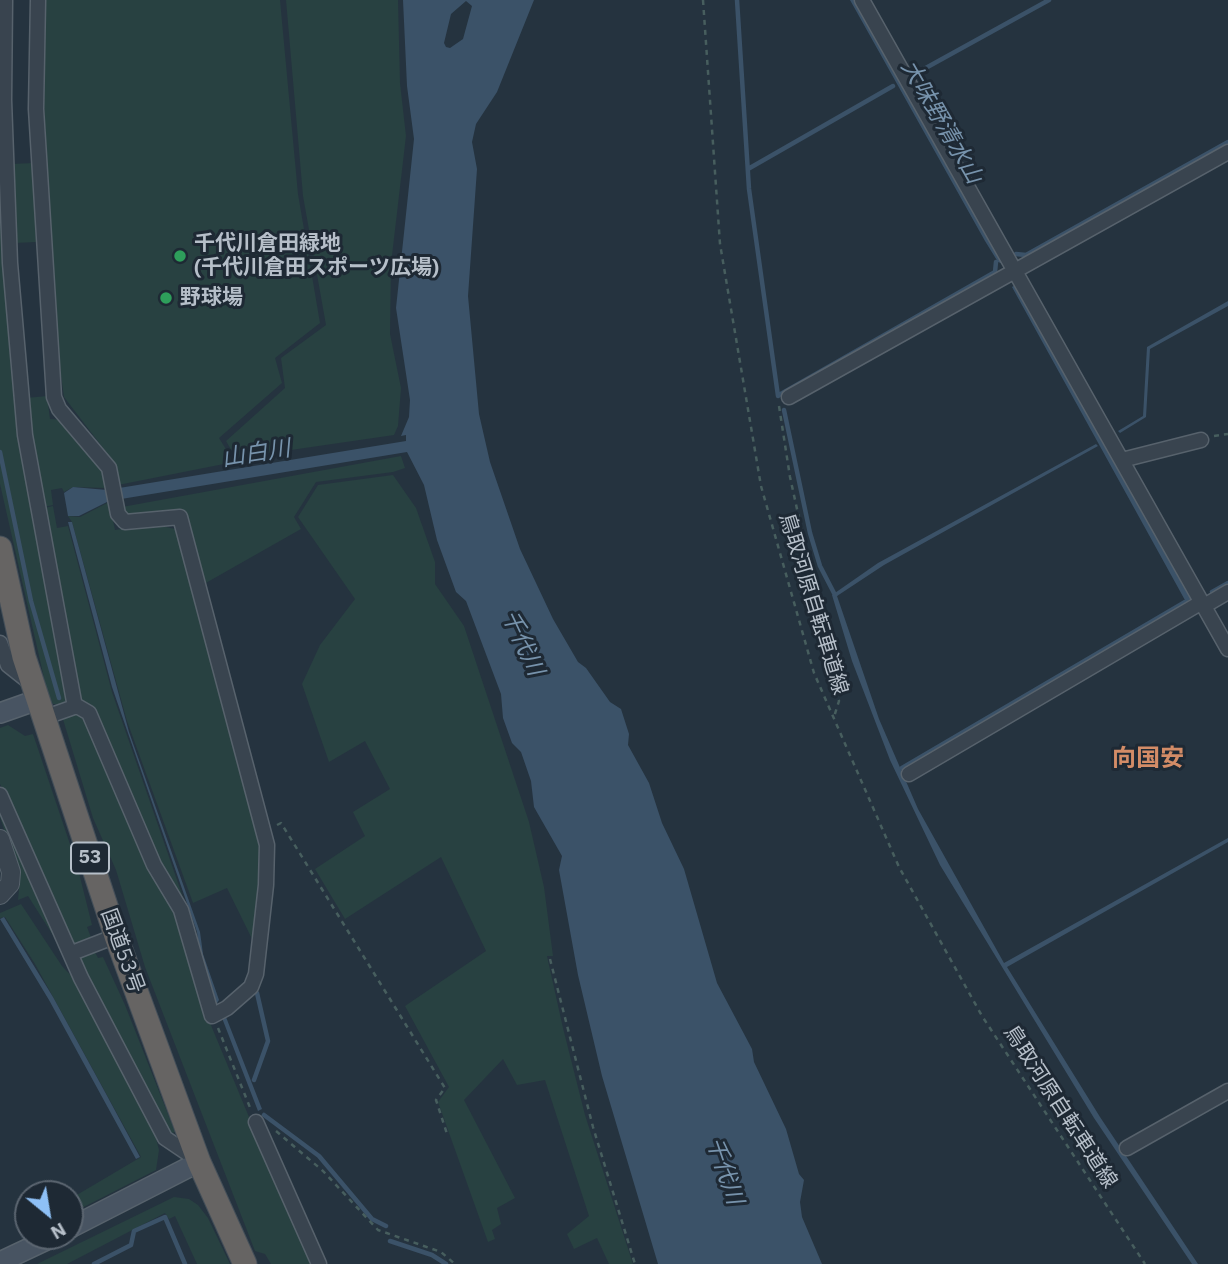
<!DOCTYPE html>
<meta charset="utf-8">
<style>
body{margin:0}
#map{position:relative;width:1228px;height:1264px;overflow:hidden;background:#25333f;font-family:"IBM Plex Sans",sans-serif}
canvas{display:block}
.north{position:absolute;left:14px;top:1180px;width:70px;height:70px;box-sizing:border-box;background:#1e2934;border:2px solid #5b6570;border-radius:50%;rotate:150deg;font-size:19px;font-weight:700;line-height:28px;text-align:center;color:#b6bfc9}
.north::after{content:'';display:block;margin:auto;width:24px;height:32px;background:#8ec0f6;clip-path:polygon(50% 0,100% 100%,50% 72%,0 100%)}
</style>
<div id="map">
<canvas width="1228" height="1264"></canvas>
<div class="north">N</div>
</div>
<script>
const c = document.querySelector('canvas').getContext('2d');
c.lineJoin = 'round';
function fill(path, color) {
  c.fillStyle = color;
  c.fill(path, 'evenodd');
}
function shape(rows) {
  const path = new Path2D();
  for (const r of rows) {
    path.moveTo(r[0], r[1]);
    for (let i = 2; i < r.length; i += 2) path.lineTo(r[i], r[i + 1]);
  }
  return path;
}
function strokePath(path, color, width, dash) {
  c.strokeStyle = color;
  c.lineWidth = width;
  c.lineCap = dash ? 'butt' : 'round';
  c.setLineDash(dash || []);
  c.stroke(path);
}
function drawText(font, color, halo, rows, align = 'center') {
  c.font = font + ' "IBM Plex Sans","Noto Sans JP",sans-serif';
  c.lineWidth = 6;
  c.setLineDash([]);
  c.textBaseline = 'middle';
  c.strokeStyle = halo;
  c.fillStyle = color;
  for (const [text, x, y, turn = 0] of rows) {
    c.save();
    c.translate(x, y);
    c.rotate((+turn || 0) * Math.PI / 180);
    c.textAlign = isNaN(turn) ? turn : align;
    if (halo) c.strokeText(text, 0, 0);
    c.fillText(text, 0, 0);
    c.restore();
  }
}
const green = shape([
 [45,0,280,0,298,194,320,323,275,358,282,383,219,438,234,462,118,485,113,461,64,397,53,319,44,103],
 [286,0,398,0,400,83,406,136,391,264,390,334,401,388,398,426,394,435,236,458,226,441,285,388,281,358,326,325,303,196],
 [0,150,18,426,68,699,62,704,53,704,47,691,0,484],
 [33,163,36,242,15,243,12,164],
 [47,396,50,419,64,420,104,470,107,488,73,487,64,492,62,488,51,490,53,505,44,507,26,398],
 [401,456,405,468,393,472,316,482,294,517,301,529,204,584,183,513,127,515,122,507],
 [393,475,416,508,435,562,435,584,464,626,529,822,544,887,553,956,547,956,563,1028,585,1115,633,1264,609,1264,597,1238,574,1249,567,1234,589,1216,545,1080,517,1085,503,1059,464,1100,515,1198,497,1208,501,1224,492,1230,495,1239,488,1242,438,1102,449,1087,405,1006,486,951,441,857,345,919,315,869,365,836,353,812,390,789,365,741,329,762,302,684,320,645,355,599,298,517,318,485],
 [109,502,115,530,153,524,175,529,186,553,223,709,262,849,255,945,227,888,193,903,127,721,72,522,68,516,80,517],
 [53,506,57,528,68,526,112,692,195,932,199,960,164,872,78,694,44,508],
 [81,711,169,891,201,1001,249,1117,315,1264,271,1264,265,1254,255,1251,145,967,116,870,93,818,62,716],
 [8,725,25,736,33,734,77,865,92,925,87,927,92,940,74,947,0,784,0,728],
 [0,805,63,951,28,896,18,900,20,878,0,817],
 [21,904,62,966,81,986,150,1115,159,1150,156,1170,70,1214,70,1199,141,1157,35,964,5,917,0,918,0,913],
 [93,948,98,958,103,957,125,1005,175,1132,169,1134,88,983,78,956],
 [174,1197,189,1199,198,1205,208,1218,230,1264,197,1264,175,1216,169,1219,165,1213,67,1264,37,1264]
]);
const water = shape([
 [403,0,534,0,497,92,476,124,472,142,477,169,468,296,479,414,490,462,520,549,553,619,578,662,586,668,610,702,621,709,629,734,628,745,649,783,662,823,684,869,717,983,752,1049,754,1062,786,1129,799,1174,804,1180,800,1202,802,1217,822,1264,658,1264,602,1076,578,975,559,870,562,856,534,807,531,781,521,752,512,743,503,718,501,694,466,601,456,592,437,540,424,485,407,452,109,501,79,516,68,516,64,493,73,487,107,490,406,441,406,435,401,436,409,417,410,400,396,308,414,139,407,86],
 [466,1,472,6,463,39,450,48,446,47,444,43,451,14],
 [850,0,854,0,1003,264,998,262,985,241],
 [1015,285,1191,599,1186,602,1012,287],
 [1228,301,1228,306,1150,349,1146,417,1120,433,1118,431,1143,416,1147,347],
 [1096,444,1098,446,884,565,837,596,879,719,918,809,1004,963,1228,838,1228,842,1007,967,1100,1117,1198,1264,1192,1264,1094,1118,940,865,890,760,852,661,832,595,878,563],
 [68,522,72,522,129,732,200,932,203,954,219,1000,216,1005,200,956,197,932,112,687],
 [4,917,53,997,105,1092,140,1157,136,1159,49,1000,0,919],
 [226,1017,262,1109,258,1111,222,1018]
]);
const stream = shape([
 [737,0,749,189,778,396],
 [913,75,1049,0],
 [748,169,893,86],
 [1016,254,1026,255,1228,142],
 [779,395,995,272,996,262],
 [784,410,810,533,820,566,835,595],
 [0,452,31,601,59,698],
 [1212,592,1228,583],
 [902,768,1185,602],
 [254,1080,268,1041,257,993],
 [264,1115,319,1156,372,1219,386,1226],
 [390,1241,432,1255,446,1264],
 [94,1264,131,1245,134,1231,165,1217,185,1264]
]);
const path = shape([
 [703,0,720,244,761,486,814,673,899,867,982,1016,1145,1264],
 [779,406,790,477,839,701,834,717],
 [1214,436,1228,434],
 [277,825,281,823,445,1088,436,1100,447,1134],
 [550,959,593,1127,635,1264],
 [218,1028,251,1110],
 [276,1131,323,1171,378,1230,441,1252,455,1264]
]);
const minor = shape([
 [5,0,4,100,10,263,25,435,75,707],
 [38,0,36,109,54,397,59,409,109,468,118,514,125,522,180,517,267,845,266,885,256,974,251,987,227,1008,212,1016,181,910,154,865,89,713,77,706,43,718],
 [862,0,1228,649],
 [789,397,1228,152],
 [1122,460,1201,440],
 [1204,606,1228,592],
 [0,643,8,665,32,684],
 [909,774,1202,602],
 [0,795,81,978,165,1138,199,1161],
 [72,953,116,936],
 [256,1122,319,1264],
 [1127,1148,1228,1091]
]);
const tertiary = shape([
 [0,839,11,872,10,884,0,895]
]);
const secondary = shape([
 [0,713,37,700],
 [70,1228,199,1162],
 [0,1262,55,1236]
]);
const trunk = shape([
 [0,548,24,657,116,936,199,1162,245,1264]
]);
const markers = [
 [180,256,7,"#2e9e5b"],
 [166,298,7,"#2e9e5b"]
];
const shields = [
 [90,858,38]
];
const shieldNames = [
 ["53",90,858]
];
const poiNames = [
 ["千代川倉田緑地",194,244],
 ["(千代川倉田スポーツ広場)",194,268],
 ["野球場",180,298]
];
const streetNames = [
 ["鳥取河原自転車道線",813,604,73],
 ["国道53号",122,951,70],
 ["鳥取河原自転車道線",1060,1107,57]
];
const waterNames = [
 ["大味野清水山",941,122,60],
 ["山白川",256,454,-9],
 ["千代川",522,643,65],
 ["千代川",724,1171,71]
];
const quarterNames = [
 ["向国安",1148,759]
];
fill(green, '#284141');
fill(water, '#3b5268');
strokePath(stream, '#3b5268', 4.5);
strokePath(minor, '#57626c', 17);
strokePath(tertiary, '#57626c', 20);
strokePath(secondary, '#57626c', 22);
strokePath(trunk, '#444f59', 25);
strokePath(path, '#475e5e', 2.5, [5, 5]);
strokePath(minor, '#39444f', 14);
strokePath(tertiary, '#39444f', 18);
strokePath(secondary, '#485462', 19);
strokePath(trunk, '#666463', 23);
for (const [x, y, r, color] of markers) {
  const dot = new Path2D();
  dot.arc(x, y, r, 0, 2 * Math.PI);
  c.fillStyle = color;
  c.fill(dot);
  strokePath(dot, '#1e2934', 2.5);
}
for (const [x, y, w] of shields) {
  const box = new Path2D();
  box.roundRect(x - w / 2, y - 15.5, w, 31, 5);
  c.fillStyle = '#1e2934';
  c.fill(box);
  strokePath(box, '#b6bfc9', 2);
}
drawText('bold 19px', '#b6bfc9', null, shieldNames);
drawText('bold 21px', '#b6bfc9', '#1e2934', poiNames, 'left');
drawText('21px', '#b6bfc9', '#1e2934', streetNames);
drawText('italic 23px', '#7793ac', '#1e2934', waterNames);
drawText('bold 24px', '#d38c67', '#1e2934', quarterNames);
</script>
